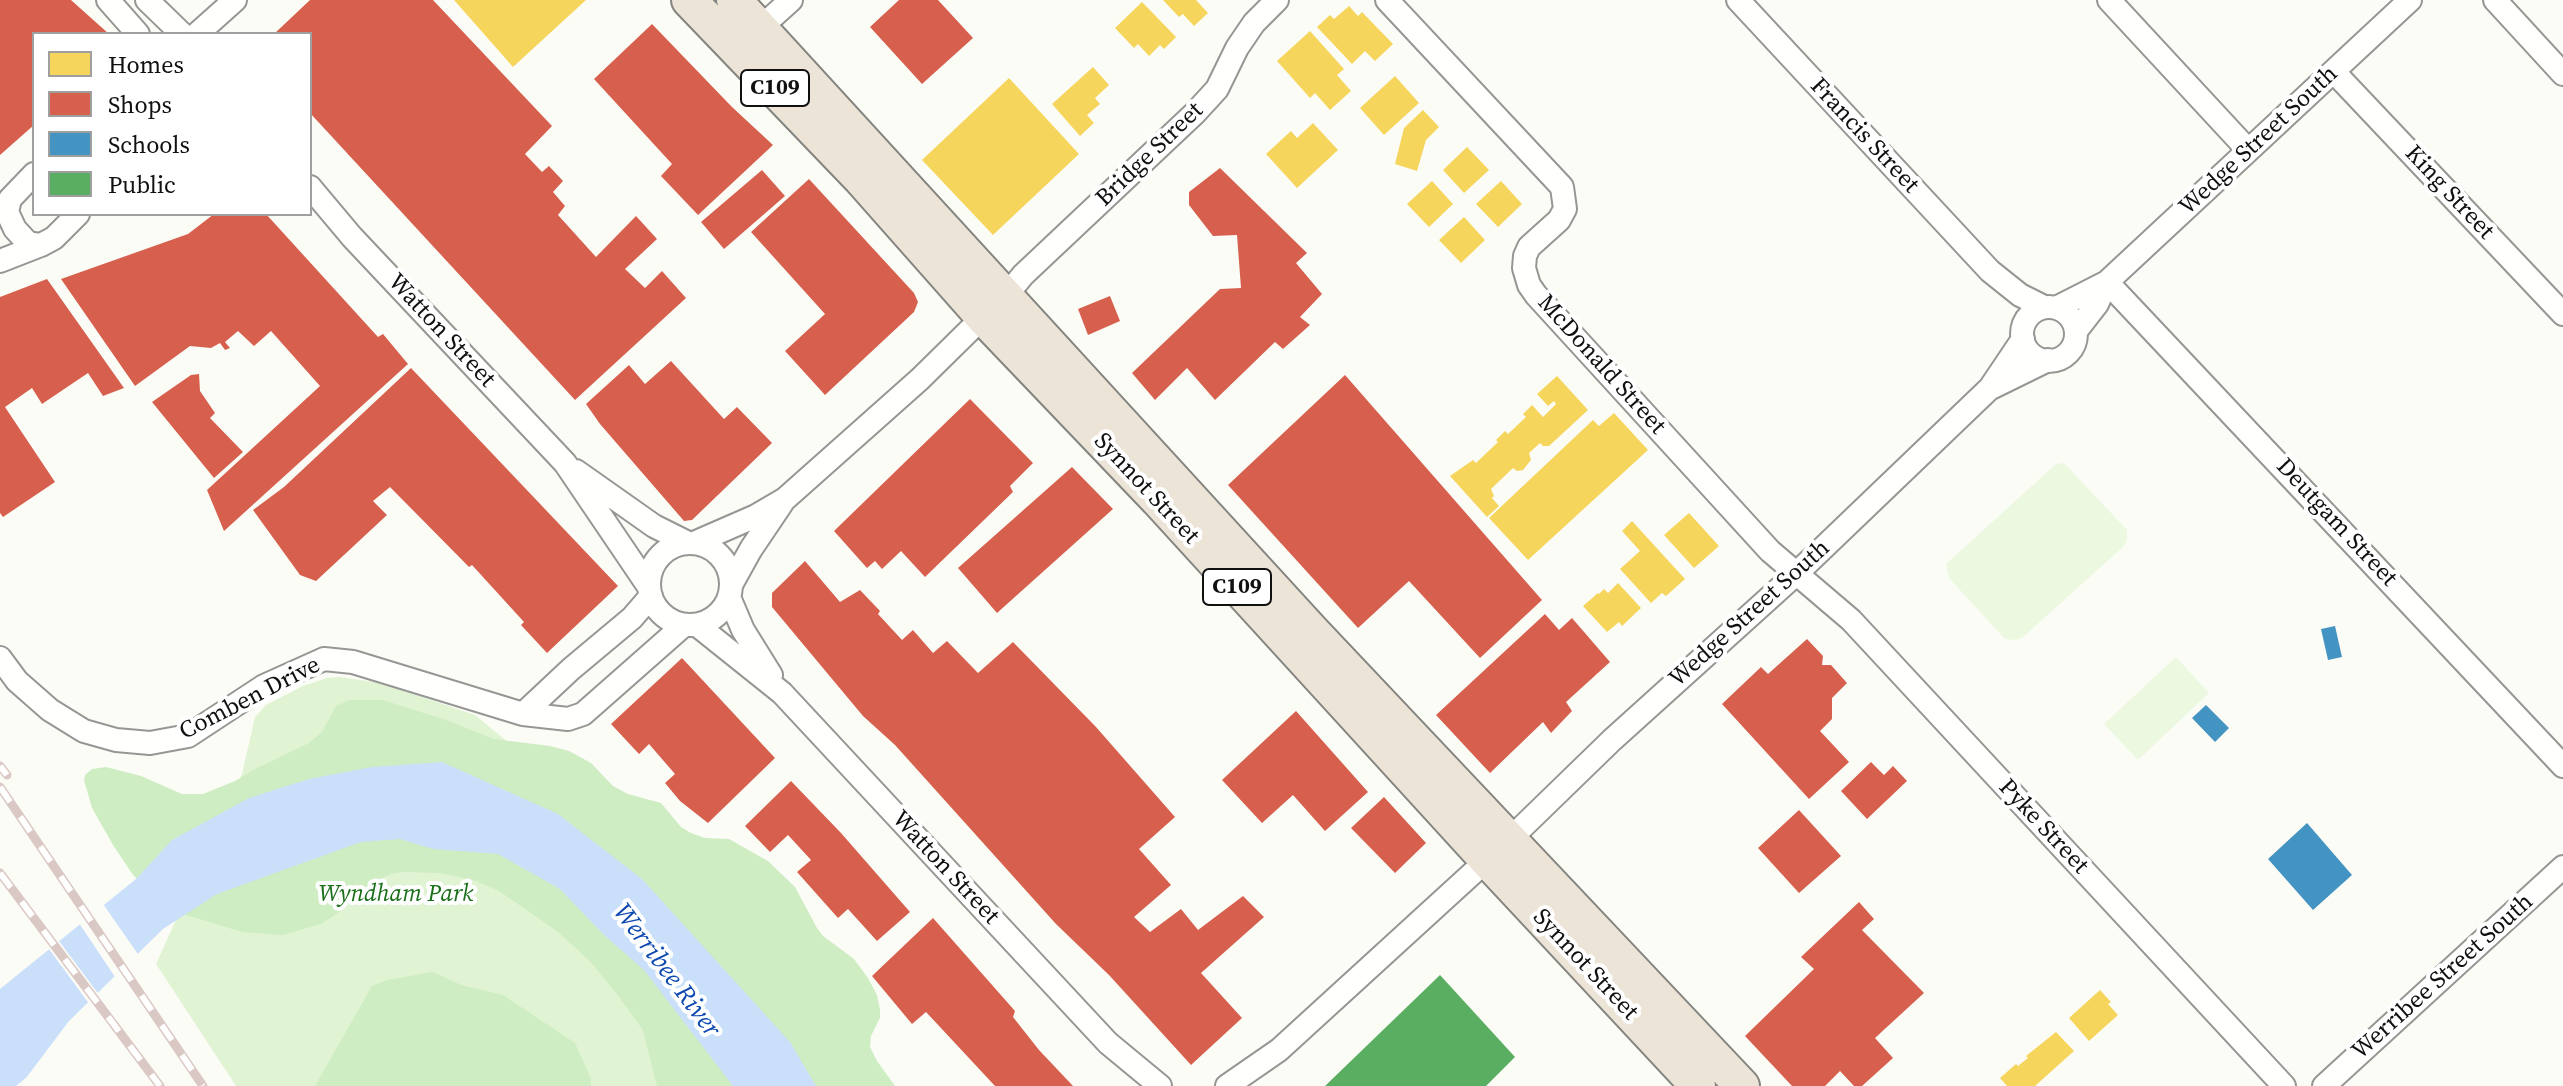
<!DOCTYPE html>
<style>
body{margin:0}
#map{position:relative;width:2563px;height:1086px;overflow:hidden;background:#fcfcf7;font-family:"Source Serif 4",serif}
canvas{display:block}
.legend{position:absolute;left:32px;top:32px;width:280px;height:184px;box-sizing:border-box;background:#fff;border:2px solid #9f9f9f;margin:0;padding:10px 14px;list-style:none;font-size:24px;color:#101010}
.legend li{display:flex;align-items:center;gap:16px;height:40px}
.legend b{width:40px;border:2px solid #9f9f9f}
</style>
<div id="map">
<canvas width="2563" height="1086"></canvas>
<ul class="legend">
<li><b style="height:22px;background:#f6d55c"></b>Homes</li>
<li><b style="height:22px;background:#d6604d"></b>Shops</li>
<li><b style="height:22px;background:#4393c3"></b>Schools</li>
<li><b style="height:22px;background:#5aae61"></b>Public</li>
</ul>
</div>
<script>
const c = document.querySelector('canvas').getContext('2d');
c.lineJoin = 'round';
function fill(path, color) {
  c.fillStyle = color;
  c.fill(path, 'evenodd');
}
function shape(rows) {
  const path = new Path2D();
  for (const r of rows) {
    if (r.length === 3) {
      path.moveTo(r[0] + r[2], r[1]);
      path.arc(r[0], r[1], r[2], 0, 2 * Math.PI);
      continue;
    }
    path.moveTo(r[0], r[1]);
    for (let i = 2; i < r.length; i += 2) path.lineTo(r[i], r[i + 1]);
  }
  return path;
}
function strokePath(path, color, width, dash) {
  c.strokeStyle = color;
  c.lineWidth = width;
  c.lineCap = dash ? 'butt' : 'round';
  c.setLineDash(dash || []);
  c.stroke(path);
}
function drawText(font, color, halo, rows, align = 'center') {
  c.font = font + ' "Source Serif 4",serif';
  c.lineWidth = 8;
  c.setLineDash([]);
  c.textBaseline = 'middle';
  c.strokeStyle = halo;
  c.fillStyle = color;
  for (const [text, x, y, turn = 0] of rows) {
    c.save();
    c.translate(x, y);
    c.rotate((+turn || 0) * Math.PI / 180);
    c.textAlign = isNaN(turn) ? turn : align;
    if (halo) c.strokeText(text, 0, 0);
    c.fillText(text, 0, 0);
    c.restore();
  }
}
const green = shape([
 [340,677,381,683,475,715,530,760,889,1086,236,1086,156,964,242,774,255,717,266,705,303,686,327,678]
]);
const forest = shape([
 [349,700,383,700,446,720,494,739,550,746,569,751,591,763,613,786,628,794,661,803,681,827,691,833,705,838,729,839,768,861,795,887,817,928,823,936,854,959,868,978,877,995,880,1009,880,1018,871,1036,870,1047,877,1061,895,1086,657,1086,643,1030,617,994,590,961,557,931,499,891,476,881,440,873,403,872,390,874,369,885,352,896,339,912,321,924,283,935,242,932,183,914,149,890,133,875,113,845,92,808,84,780,85,775,92,769,106,767,141,776,182,794,203,794,235,781,255,769,309,743,322,732,336,706],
 [433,972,461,985,503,995,575,1043,591,1079,591,1086,315,1086,372,986,387,980]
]);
const pitch = shape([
 [2064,463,2127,530,2127,539,2124,546,2023,637,2016,640,2005,639,1949,578,1946,564,2056,464],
 [2176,657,2209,693,2138,760,2104,724]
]);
const water = shape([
 [442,762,558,814,642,879,790,1042,816,1086,733,1086,644,970,604,935,560,889,498,854,433,849,400,839,361,842,217,894,163,929,69,1021,26,1078,16,1086,0,1086,0,989,136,879,172,840,249,798,309,779,372,767]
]);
const pier = shape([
 [101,901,140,957,117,980,77,920],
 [56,937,100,996,90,1005,46,945]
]);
const homes = shape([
 [454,0,586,0,513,67],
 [1163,0,1196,0,1208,13,1194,26,1183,14,1179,17],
 [1142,2,1176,37,1164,49,1160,45,1149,56,1138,44,1134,48,1115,28],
 [1349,6,1358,16,1362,12,1393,44,1375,61,1365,51,1352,64,1317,27,1330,15,1334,19],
 [1310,31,1344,69,1337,75,1351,91,1330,110,1315,93,1310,98,1277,61],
 [1093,67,1109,85,1095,98,1100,104,1087,115,1094,123,1080,136,1052,104],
 [1395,76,1419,103,1384,135,1360,108],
 [1009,78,1079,154,993,235,922,160],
 [1423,110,1439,127,1426,140,1417,171,1395,164,1404,128],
 [1313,123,1338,150,1297,188,1266,154,1291,131,1297,138],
 [1467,147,1489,170,1464,193,1443,170],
 [1432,181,1453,204,1429,227,1407,204],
 [1501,181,1522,204,1498,227,1476,204],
 [1464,217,1485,240,1461,263,1439,240],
 [1557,376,1588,410,1549,446,1543,446,1540,443,1529,453,1531,460,1523,470,1517,471,1513,468,1491,489,1494,496,1492,498,1499,506,1487,517,1450,476,1473,460,1476,463,1498,442,1496,440,1505,431,1508,434,1526,417,1523,414,1532,405,1543,417,1556,404,1554,401,1548,406,1537,394],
 [1614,413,1648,450,1528,560,1489,518,1593,420,1599,426],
 [1689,513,1719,546,1694,568,1664,535],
 [1632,521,1685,579,1666,596,1662,593,1651,603,1620,569,1640,551,1622,531],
 [1618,583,1641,608,1622,626,1619,622,1607,632,1583,606,1598,593,1599,594,1604,589,1608,593],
 [2100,990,2111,1002,2108,1004,2118,1015,2089,1041,2069,1018],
 [2056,1032,2074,1051,2035,1086,2007,1086,2000,1078,2016,1064,2018,1066,2028,1058,2026,1056]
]);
const shops = shape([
 [0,0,71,0,109,34,34,34,34,125,0,155],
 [310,0,433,0,552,126,525,154,542,172,549,166,563,181,553,192,565,206,558,215,596,257,636,216,657,239,625,269,645,288,662,271,686,298,575,400,310,113,310,34,274,34],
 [899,0,938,0,973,38,922,84,870,27],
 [652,24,732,107,773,145,698,215,661,176,672,164,594,79],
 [1220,168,1307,253,1296,263,1322,294,1300,317,1310,325,1283,349,1275,342,1215,400,1187,368,1155,400,1132,373,1220,289,1241,288,1237,235,1213,236,1189,205,1189,192],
 [762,170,785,196,724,249,701,222],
 [809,179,914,293,918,302,914,312,825,395,785,351,825,314,751,232],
 [214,214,266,214,378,337,383,334,408,364,224,531,207,490,320,386,271,331,254,346,238,331,225,342,230,348,225,350,220,343,211,348,190,346,135,386,61,279,188,234],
 [47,279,124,388,103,396,88,373,42,404,32,388,5,407,55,482,3,517,0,513,0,297],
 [1110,296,1120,321,1088,335,1078,309],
 [671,361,724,419,737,407,772,443,692,520,684,521,600,424,586,404,629,365,645,384],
 [411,368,618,586,547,653,521,625,524,622,472,565,469,567,390,487,373,501,387,515,316,581,300,575,253,510,284,487],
 [199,374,200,391,215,413,210,418,243,452,214,478,152,402,191,375],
 [1345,375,1542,600,1480,658,1409,581,1358,628,1228,485],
 [970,399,1033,463,1010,486,1013,492,925,577,901,551,882,569,875,561,867,568,834,531],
 [1072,467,1113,509,997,613,958,568],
 [805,561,840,602,860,590,880,611,878,614,902,640,913,630,933,653,947,641,978,673,1013,642,1096,727,1175,817,1139,849,1171,885,1134,917,1150,932,1181,909,1198,930,1243,896,1264,917,1201,973,1242,1018,1191,1065,1109,975,1056,924,895,745,863,716,772,607,772,593],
 [1545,614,1559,630,1572,618,1610,662,1566,702,1572,711,1551,733,1543,722,1490,773,1436,715],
 [1807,639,1823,656,1822,665,1831,665,1847,683,1832,698,1832,719,1820,731,1849,762,1809,799,1722,704,1761,667,1768,674],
 [682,658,775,758,708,823,680,801,665,783,675,774,649,744,639,754,611,724],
 [1296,711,1368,792,1325,831,1293,795,1262,823,1222,780],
 [1871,762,1884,775,1893,766,1907,781,1867,819,1841,791],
 [791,781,841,833,910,912,877,941,848,909,838,918,797,872,811,860,788,835,770,852,745,826],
 [1384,797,1426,843,1395,873,1351,828],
 [1799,810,1841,856,1799,893,1758,848],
 [1859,902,1874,919,1862,930,1924,993,1875,1038,1893,1058,1862,1086,1854,1086,1840,1071,1825,1086,1792,1086,1745,1036,1814,969,1801,957],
 [933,918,1015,1011,1013,1017,1039,1050,1073,1086,995,1086,926,1012,912,1024,872,976]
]);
const schools = shape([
 [2335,626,2342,657,2328,660,2321,629],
 [2206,705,2229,728,2215,742,2192,718],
 [2307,823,2352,875,2313,910,2268,859]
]);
const public = shape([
 [1440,975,1515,1057,1486,1086,1325,1086]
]);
const minor = shape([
 [108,0,138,34],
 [147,0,182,34],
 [1387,0,1562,187,1565,209,1559,220,1529,247,1525,256,1524,268,1529,285,1536,295,1770,551,1851,620,2284,1086],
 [1738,0,1990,271,2020,295,2044,307],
 [2109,0,2248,150],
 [2495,0,2563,74],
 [760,28,791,0],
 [197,34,235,0],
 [2334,72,2563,314],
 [34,174,10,199,7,212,15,229,28,243,41,245,54,238,78,214],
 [310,187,352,237,565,463,649,587],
 [0,261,41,245],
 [2107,282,2563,766],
 [1005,297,1023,275,1195,113,1217,89,1237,48,1254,23,1277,0],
 [2049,334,27],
 [2056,308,2107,282,2410,0],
 [2076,331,2097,304,2107,282],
 [1990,388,2023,339],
 [576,471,654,526,688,543],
 [690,584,41],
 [694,543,756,516,785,499,920,379,983,317],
 [731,585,751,549,782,503],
 [729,597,743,630,771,675],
 [697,625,782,693,1108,1043,1160,1086],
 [0,658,17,681,50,710,84,731,116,740,150,743,188,736,264,686,324,659,353,662,523,714,568,719,583,714,684,625],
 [523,714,571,669,632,618,651,596],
 [1510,839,1612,740,1797,573,1989,389,2048,360],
 [1227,1086,1279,1050,1487,860],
 [2324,1086,2563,867]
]);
const highway = shape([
 [689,0,860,178,983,317,1158,500,1487,860,1698,1086],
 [734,0,1312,631,1742,1086]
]);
const rail = shape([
 [0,766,7,775],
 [0,787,203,1086],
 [0,873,160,1086]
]);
const shields = [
 [775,88,68],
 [1237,587,68]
];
const shieldNames = [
 ["C109",775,88],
 ["C109",1237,587]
];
const streetNames = [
 ["Francis Street",1864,136,47],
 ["Wedge Street South",2259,141,-43],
 ["Bridge Street",1150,155,-44],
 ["King Street",2449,193,47],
 ["Watton Street",441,331,47],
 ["McDonald Street",1601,365,48],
 ["Synnot Street",1146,489,47],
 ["Deutgam Street",2336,523,47],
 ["Wedge Street South",1750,614,-42],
 ["Comben Drive",250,699,-27],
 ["Pyke Street",2043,827,47],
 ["Watton Street",945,868,47],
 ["Synnot Street",1585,965,47],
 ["Werribee Street South",2443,977,-42]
];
const parkNames = [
 ["Wyndham Park",396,895]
];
const waterNames = [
 ["Werribee River",666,971,53]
];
fill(green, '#e0f4d4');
fill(forest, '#ceedc2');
fill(pitch, '#ecf8df');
fill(water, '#c9dffa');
fill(pier, '#fcfcf7');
fill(homes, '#f6d55c');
fill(shops, '#d6604d');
fill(schools, '#4393c3');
fill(public, '#5aae61');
strokePath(minor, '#969694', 26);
strokePath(highway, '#848481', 38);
strokePath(minor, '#fffffe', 22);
strokePath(highway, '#ece4d6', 34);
strokePath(rail, '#dac8c4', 9);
strokePath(rail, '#fff', 6, [18]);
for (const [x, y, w] of shields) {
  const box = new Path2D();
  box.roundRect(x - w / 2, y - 18, w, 36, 6);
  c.fillStyle = '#fff';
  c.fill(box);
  strokePath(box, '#101010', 2);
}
drawText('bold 22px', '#101010', null, shieldNames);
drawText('24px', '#101010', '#fff', streetNames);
drawText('italic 24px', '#1a6f19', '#fff', parkNames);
drawText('italic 26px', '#0c48af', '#fff', waterNames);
</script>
